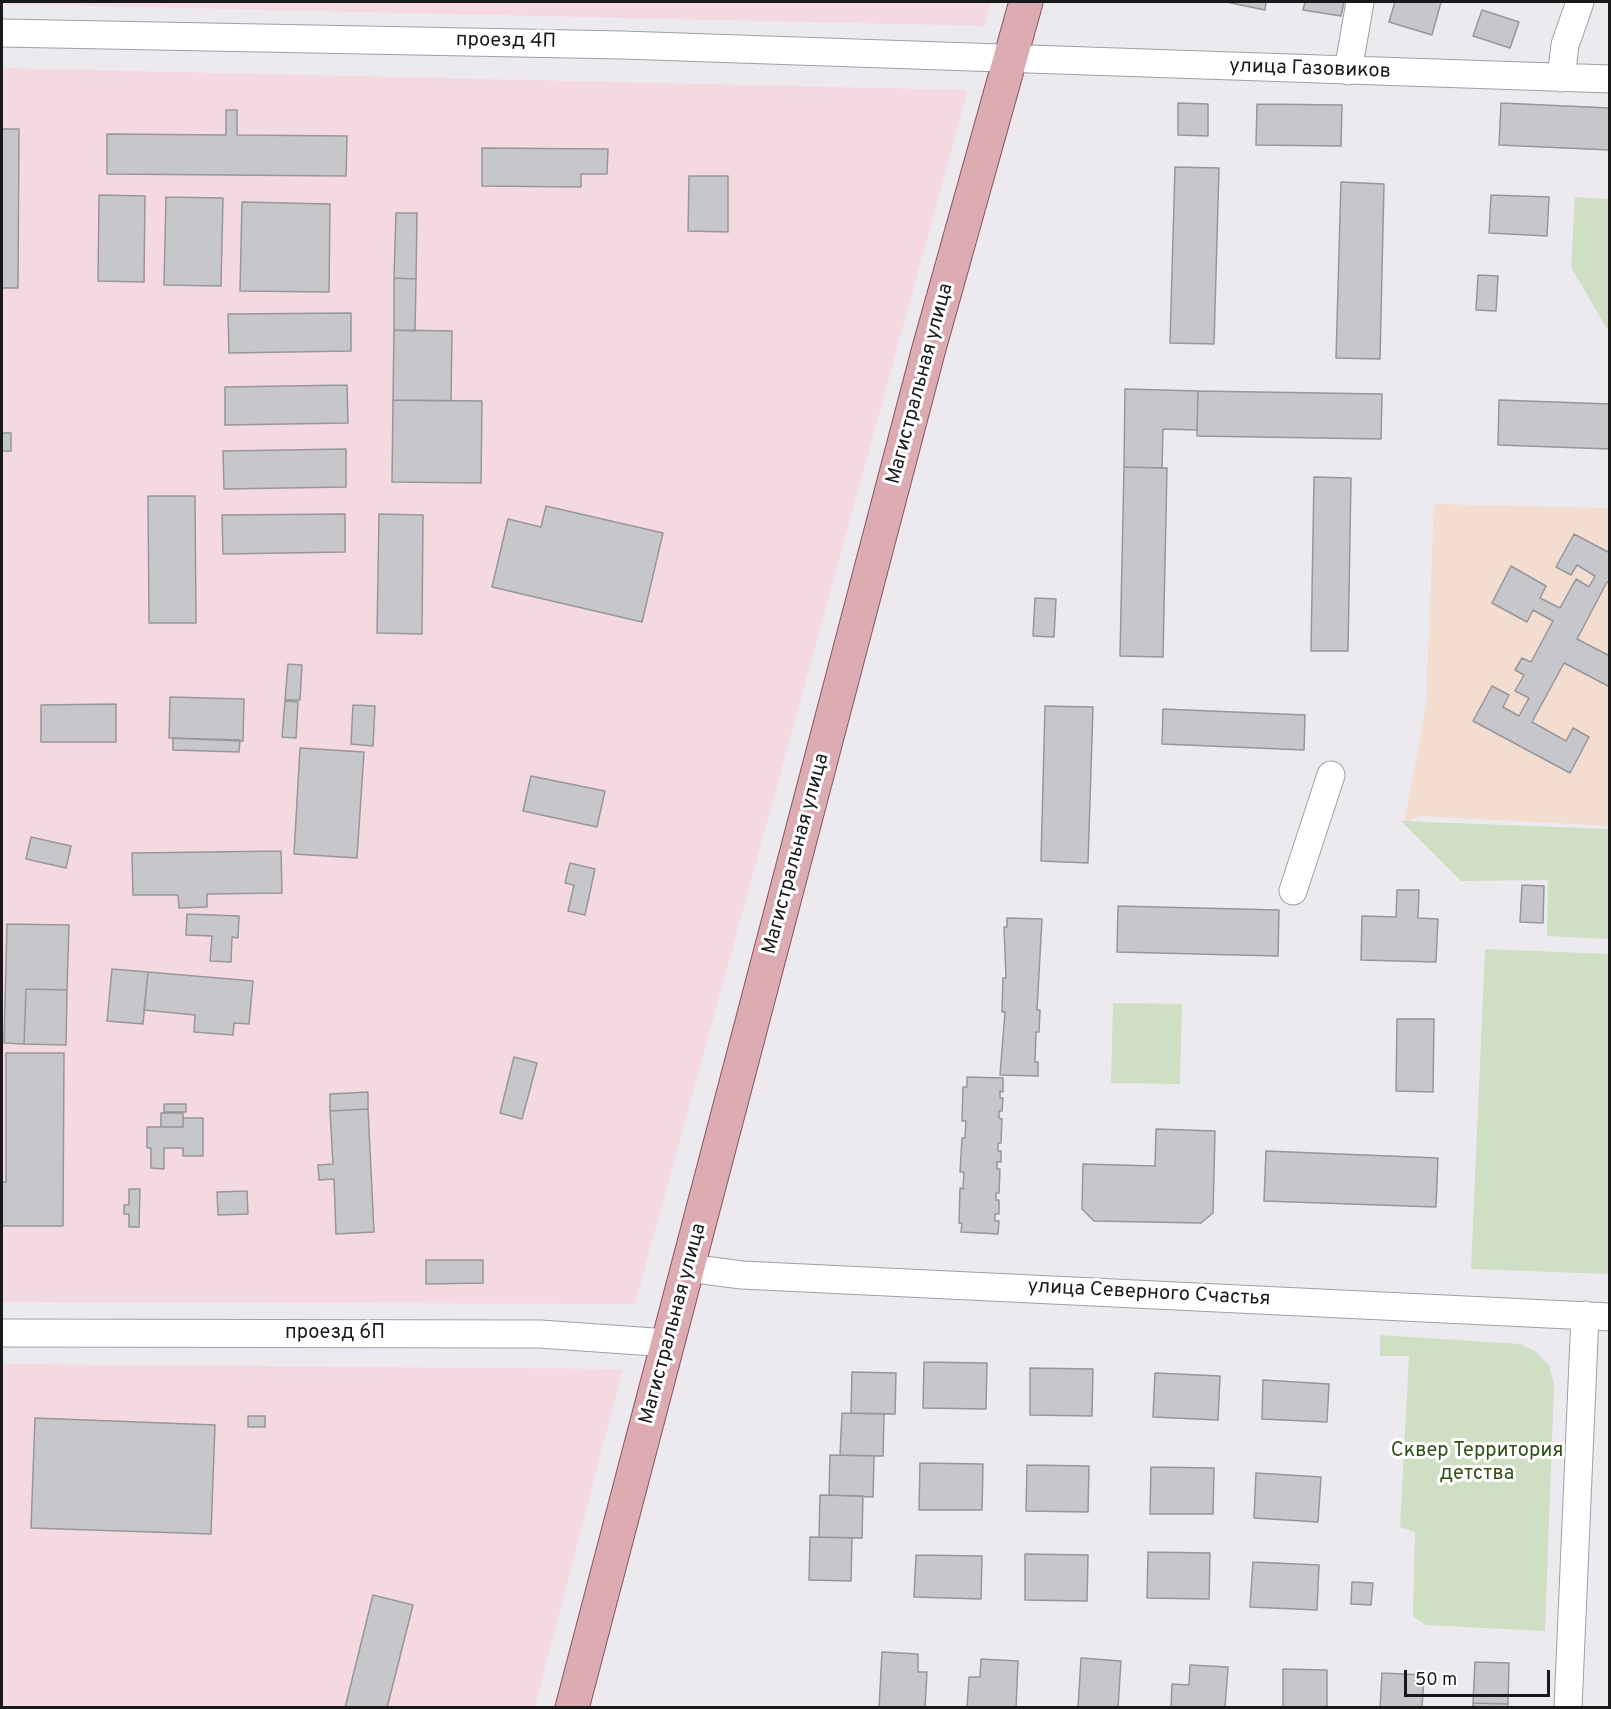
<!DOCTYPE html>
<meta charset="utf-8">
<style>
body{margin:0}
#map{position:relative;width:1611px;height:1709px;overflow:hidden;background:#eceaef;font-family:Overpass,sans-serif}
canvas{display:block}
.frame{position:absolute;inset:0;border:3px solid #19191a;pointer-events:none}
.scale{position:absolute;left:1404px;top:1670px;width:146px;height:27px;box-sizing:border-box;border:3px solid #19191a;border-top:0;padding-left:8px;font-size:18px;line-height:21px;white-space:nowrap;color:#19191a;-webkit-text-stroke:4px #fff;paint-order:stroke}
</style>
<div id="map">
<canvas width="1611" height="1709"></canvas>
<div class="frame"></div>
<div class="scale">50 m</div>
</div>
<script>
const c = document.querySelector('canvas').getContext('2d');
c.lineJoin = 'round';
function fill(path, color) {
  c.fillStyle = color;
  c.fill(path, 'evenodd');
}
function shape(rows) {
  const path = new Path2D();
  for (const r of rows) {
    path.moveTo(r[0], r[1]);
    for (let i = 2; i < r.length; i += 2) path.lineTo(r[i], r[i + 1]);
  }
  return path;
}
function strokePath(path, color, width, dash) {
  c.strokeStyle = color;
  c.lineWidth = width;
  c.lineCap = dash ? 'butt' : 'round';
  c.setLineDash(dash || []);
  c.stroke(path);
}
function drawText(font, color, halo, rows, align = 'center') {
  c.font = font + ' Overpass,sans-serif';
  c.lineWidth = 6;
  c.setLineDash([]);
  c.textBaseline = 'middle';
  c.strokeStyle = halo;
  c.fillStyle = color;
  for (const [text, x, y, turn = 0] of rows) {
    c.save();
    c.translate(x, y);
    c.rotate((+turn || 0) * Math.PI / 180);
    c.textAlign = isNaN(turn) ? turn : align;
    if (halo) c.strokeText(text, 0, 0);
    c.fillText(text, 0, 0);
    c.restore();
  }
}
const industrial = shape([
 [2,2,991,2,984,26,2,4],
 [2,68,968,90,635,1304,2,1302],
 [2,1364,623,1369,535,1707,2,1708]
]);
const education = shape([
 [1434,504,1609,508,1609,826,1420,816,1404,824,1426,706]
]);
const green = shape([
 [1575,197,1609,199,1609,332,1571,267],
 [1401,821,1609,829,1609,939,1547,936,1548,880,1461,881],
 [1485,949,1609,954,1609,1274,1471,1269],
 [1113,1003,1182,1004,1180,1084,1111,1083],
 [1380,1335,1520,1344,1535,1351,1549,1365,1554,1385,1545,1631,1426,1625,1413,1616,1415,1532,1400,1527,1409,1356,1380,1356]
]);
const building = shape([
 [1226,2,1266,2,1265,10,1226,2],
 [1305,2,1344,2,1341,16,1303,10,1305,2],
 [1395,2,1441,2,1432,35,1389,22,1395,2],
 [1482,10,1519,22,1510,48,1473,36,1482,10],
 [1178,103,1208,104,1208,136,1178,135,1178,103],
 [1501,103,1610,108,1610,150,1499,145,1501,103],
 [1257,104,1342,105,1341,146,1256,145,1257,104],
 [226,110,237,110,237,135,347,136,346,176,107,174,107,134,226,135,226,110],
 [2,129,19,129,18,288,2,288,2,129],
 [482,148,608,149,607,174,581,174,581,187,482,186,482,148],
 [1175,167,1219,168,1214,344,1170,343,1175,167],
 [689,176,728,176,728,232,688,231,689,176],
 [1341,182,1384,184,1380,359,1336,358,1341,182],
 [99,195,145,196,144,282,98,281,99,195],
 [1491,195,1549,197,1547,236,1489,233,1491,195],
 [166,197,223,198,221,286,164,285,166,197],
 [242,202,330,204,329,292,240,291,242,202],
 [396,213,417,213,416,279,394,278,396,213],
 [1478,275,1498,276,1496,311,1476,310,1478,275],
 [394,278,416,279,415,331,394,330,394,278],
 [351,313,351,351,229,353,228,314,351,313],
 [394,330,452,331,451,401,393,400,394,330],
 [347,385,348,423,225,425,225,387,347,385],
 [1125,389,1198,391,1197,430,1163,429,1162,468,1124,467,1125,389],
 [1198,391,1382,394,1381,439,1197,436,1198,391],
 [393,400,482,401,481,483,392,482,393,400],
 [1499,400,1610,404,1610,449,1498,445,1499,400],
 [2,433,11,433,11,451,2,451,2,433],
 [346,449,346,487,224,489,223,451,346,449],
 [1124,467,1167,468,1163,657,1120,656,1124,467],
 [1314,477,1351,478,1348,651,1311,651,1314,477],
 [148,496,195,496,196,623,149,623,148,496],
 [546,506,663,533,642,622,492,587,508,519,541,527,546,506],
 [345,514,345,552,223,554,222,515,345,514],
 [379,514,423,515,422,634,377,633,379,514],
 [1574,534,1610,553,1610,583,1607,582,1577,639,1610,656,1610,687,1564,663,1532,722,1566,741,1573,728,1589,737,1570,773,1473,721,1492,686,1509,695,1503,707,1519,716,1529,698,1515,691,1524,675,1515,670,1522,658,1531,662,1553,621,1533,610,1527,622,1492,603,1511,566,1546,586,1540,598,1560,608,1576,579,1589,587,1595,576,1577,565,1571,575,1556,567,1574,534],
 [1035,598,1056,599,1054,637,1033,636,1035,598],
 [288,664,302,665,300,700,285,700,288,664],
 [170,697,244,699,243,741,169,738,170,697],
 [285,701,298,702,296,738,282,737,285,701],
 [116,704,116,742,41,742,41,705,116,704],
 [353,705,375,706,373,746,351,744,353,705],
 [1045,706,1093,707,1088,863,1041,861,1045,706],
 [1163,709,1305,715,1304,750,1162,744,1163,709],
 [173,738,240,740,239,752,173,750,173,738],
 [300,748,364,752,357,858,294,854,300,748],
 [531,776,605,791,597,827,523,811,531,776],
 [31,837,71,846,66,868,26,859,31,837],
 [281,851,282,893,207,894,207,907,179,908,178,895,133,895,132,853,281,851],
 [570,863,595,869,585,915,568,911,574,885,565,883,570,863],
 [1522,885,1544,886,1543,923,1520,922,1522,885],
 [1397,890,1419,890,1418,918,1438,919,1436,962,1361,960,1362,916,1396,917,1397,890],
 [1118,906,1279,910,1278,956,1117,952,1118,906],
 [187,914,239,916,238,938,232,937,231,962,210,961,212,936,186,935,187,914],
 [1007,918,1042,919,1037,1010,1040,1010,1039,1032,1036,1032,1035,1062,1038,1062,1038,1076,1000,1075,1005,1012,1002,1012,1003,978,1006,978,1004,927,1007,927,1007,918],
 [7,924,69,925,67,990,26,989,24,1044,4,1043,7,924],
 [112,969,148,972,143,1024,107,1021,112,969],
 [148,972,253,981,249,1024,234,1023,233,1035,194,1032,195,1015,144,1010,148,972],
 [26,989,67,990,66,1045,24,1044,26,989],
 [1397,1019,1434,1019,1433,1092,1396,1091,1397,1019],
 [6,1053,64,1053,63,1226,2,1226,2,1182,6,1182,6,1053],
 [514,1057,537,1063,522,1119,500,1113,514,1057],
 [967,1077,1003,1078,1003,1092,1000,1091,1000,1098,1003,1098,1002,1111,999,1111,999,1118,1002,1119,1001,1143,998,1143,998,1151,1001,1151,1001,1162,997,1162,997,1169,1000,1169,999,1193,996,1193,996,1200,999,1200,999,1214,995,1214,995,1221,999,1221,998,1234,961,1232,962,1223,959,1223,960,1188,963,1189,964,1172,960,1172,962,1138,965,1138,966,1121,962,1121,963,1087,967,1087,967,1077],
 [368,1092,368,1109,330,1111,330,1094,368,1092],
 [164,1104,186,1104,186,1112,164,1112,164,1104],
 [368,1109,374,1232,336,1234,334,1179,319,1180,318,1165,333,1164,330,1111,368,1109],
 [161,1113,183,1113,183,1127,161,1127,161,1113],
 [183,1118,203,1118,203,1156,183,1156,183,1148,164,1148,164,1169,151,1168,151,1148,147,1148,147,1127,183,1127,183,1118],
 [1156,1129,1215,1131,1213,1213,1201,1223,1094,1221,1082,1209,1083,1164,1155,1166,1156,1129],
 [1266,1151,1438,1158,1436,1207,1264,1201,1266,1151],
 [129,1189,140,1189,139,1227,129,1227,129,1214,124,1214,124,1205,129,1205,129,1189],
 [247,1191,248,1214,218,1215,217,1192,247,1191],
 [426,1260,483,1260,483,1283,426,1284,426,1260],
 [924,1362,987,1363,986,1409,923,1408,924,1362],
 [1030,1368,1093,1369,1092,1416,1030,1415,1030,1368],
 [852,1372,896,1373,895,1414,851,1413,852,1372],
 [1155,1373,1220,1376,1218,1420,1153,1417,1155,1373],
 [1263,1380,1329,1384,1327,1422,1262,1419,1263,1380],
 [842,1413,884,1414,883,1456,840,1455,842,1413],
 [248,1416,265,1416,265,1427,248,1427,248,1416],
 [35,1418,215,1425,211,1534,31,1528,35,1418],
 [830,1455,874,1456,873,1497,829,1495,830,1455],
 [920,1463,983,1464,982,1510,919,1510,920,1463],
 [1027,1465,1089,1466,1088,1512,1026,1511,1027,1465],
 [1151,1467,1214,1468,1213,1514,1150,1514,1151,1467],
 [1256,1473,1321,1477,1318,1522,1254,1518,1256,1473],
 [820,1495,863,1496,862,1538,819,1537,820,1495],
 [810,1537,852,1538,851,1581,809,1580,810,1537],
 [1148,1552,1210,1553,1209,1599,1147,1598,1148,1552],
 [1025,1554,1088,1555,1087,1601,1025,1600,1025,1554],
 [916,1555,982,1556,981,1599,914,1597,916,1555],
 [1253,1562,1319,1565,1317,1610,1250,1607,1253,1562],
 [1352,1582,1373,1583,1371,1605,1351,1604,1352,1582],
 [373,1595,413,1605,387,1708,345,1708,373,1595],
 [882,1652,918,1654,918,1672,927,1672,925,1708,879,1708,882,1652],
 [1081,1658,1121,1661,1118,1708,1078,1708,1081,1658],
 [981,1659,1018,1661,1016,1708,967,1708,969,1677,980,1677,981,1659],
 [1475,1662,1509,1663,1508,1704,1473,1703,1475,1662],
 [1190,1665,1228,1667,1225,1708,1171,1708,1172,1684,1189,1685,1190,1665],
 [1283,1669,1327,1670,1327,1708,1283,1708,1283,1669],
 [1382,1673,1424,1675,1422,1708,1380,1708,1382,1673],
 [1473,1703,1508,1704,1508,1708,1473,1708,1473,1703]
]);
const minor = shape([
 [2,33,623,45,1610,79],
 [1348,71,1360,2],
 [1561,78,1565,45,1580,2],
 [1293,891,1331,775],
 [688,1268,742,1275,1610,1317],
 [2,1333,540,1334,668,1343],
 [1568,1708,1585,1315]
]);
const major = shape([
 [572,1708,928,352,1026,2]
]);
const streetNames = [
 ["проезд 4П",506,42,1],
 ["улица Газовиков",1310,70,2],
 ["Магистральная улица",921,384,-75],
 ["Магистральная улица",797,854,-75],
 ["улица Северного Счастья",1149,1294,3],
 ["Магистральная улица",674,1324,-75],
 ["проезд 6П",335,1334]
];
const parkNames = [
 ["Сквер Территория",1477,1452],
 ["детства",1477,1475]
];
fill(industrial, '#f4dae0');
fill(education, '#f3dcd0');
fill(green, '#cedfc3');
fill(building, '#c7c6ca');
strokePath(building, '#97969a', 1.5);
strokePath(minor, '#a19fa4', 29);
strokePath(major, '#89545d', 35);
strokePath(minor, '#fff', 27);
strokePath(major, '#ddacb3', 33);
drawText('20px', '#19191a', '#fff', streetNames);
drawText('20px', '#304f16', '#fff', parkNames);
</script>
